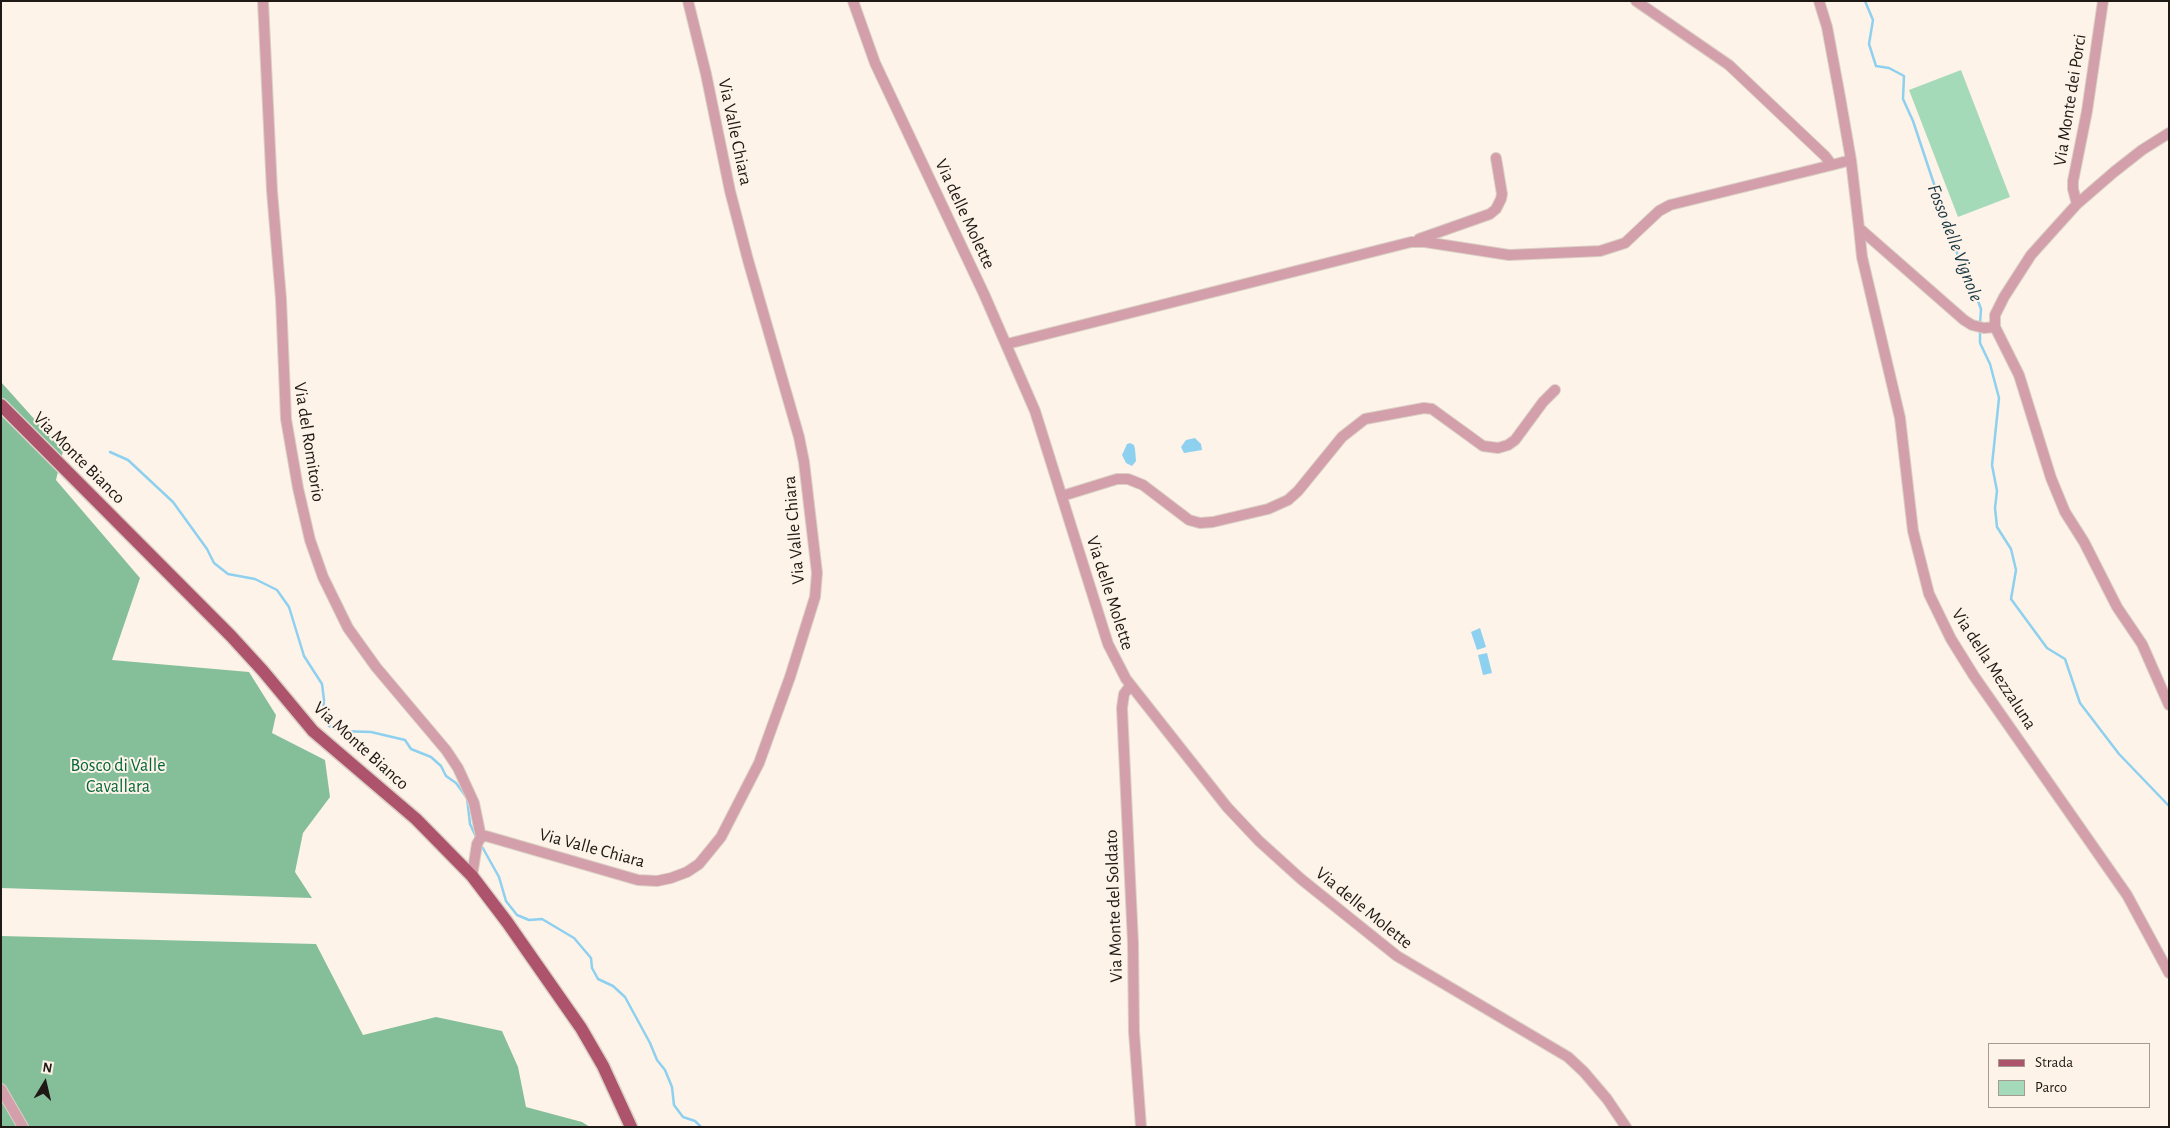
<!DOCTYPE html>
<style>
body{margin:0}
#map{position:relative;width:2170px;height:1128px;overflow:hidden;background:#fef3e8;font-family:"Alegreya Sans",sans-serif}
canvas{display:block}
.frame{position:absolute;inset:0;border:2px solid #1e1914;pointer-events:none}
.legend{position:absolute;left:1988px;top:1043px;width:162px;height:65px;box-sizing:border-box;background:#fef3e8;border:1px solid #a49c93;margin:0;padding:6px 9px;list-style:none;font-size:15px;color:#1e1914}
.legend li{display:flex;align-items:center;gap:10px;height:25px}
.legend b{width:25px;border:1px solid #a49c93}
.north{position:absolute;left:20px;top:1058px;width:50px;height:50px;-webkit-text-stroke:4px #fef3e8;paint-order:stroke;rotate:9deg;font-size:14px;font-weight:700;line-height:20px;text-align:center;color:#1e1914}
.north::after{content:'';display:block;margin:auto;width:18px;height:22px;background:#1e1914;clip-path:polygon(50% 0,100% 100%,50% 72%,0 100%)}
</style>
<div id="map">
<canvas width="2170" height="1128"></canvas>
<div class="frame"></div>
<ul class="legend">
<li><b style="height:6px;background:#ad546c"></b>Strada</li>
<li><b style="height:14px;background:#a5dab8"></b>Parco</li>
</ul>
<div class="north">N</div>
</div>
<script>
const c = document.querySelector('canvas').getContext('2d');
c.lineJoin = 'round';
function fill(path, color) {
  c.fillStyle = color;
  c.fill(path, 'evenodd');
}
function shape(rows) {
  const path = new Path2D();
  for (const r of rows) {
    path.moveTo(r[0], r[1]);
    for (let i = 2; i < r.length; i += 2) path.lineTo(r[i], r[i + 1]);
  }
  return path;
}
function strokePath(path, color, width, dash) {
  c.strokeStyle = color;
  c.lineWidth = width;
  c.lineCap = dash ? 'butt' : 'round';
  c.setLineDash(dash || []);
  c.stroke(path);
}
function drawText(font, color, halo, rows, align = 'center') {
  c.font = font + ' "Alegreya Sans",sans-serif';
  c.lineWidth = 4;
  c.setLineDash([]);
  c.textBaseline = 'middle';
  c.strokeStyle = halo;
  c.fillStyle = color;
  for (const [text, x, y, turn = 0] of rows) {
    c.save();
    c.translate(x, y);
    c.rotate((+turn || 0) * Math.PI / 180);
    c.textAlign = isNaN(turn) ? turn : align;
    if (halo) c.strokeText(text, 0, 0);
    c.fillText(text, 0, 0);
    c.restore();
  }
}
const green = shape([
 [1961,70,2010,197,1958,217,1909,90]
]);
const forest = shape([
 [1,382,63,451,56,480,140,578,112,660,249,672,276,715,272,733,325,760,330,797,303,833,295,872,312,898,1,888],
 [1,936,316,944,363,1035,436,1017,502,1031,518,1067,526,1107,582,1122,590,1127,1,1127]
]);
const water = shape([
 [1195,438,1201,444,1202,450,1184,453,1181,447,1186,440],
 [1130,443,1134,445,1135,449,1136,461,1132,466,1126,463,1122,455,1127,444],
 [1480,628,1486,647,1477,650,1471,632],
 [1487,653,1492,673,1483,675,1478,655]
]);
const stream = shape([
 [1865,1,1873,20,1869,44,1876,66,1889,68,1904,76,1903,99,1913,121,1959,259,1972,285,1981,309,1980,324],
 [1980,330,1980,343,1990,364,1999,398,1992,465,1997,491,1995,508,1997,527,2011,549,2016,570,2011,599,2047,648,2065,659,2080,703,2119,754,2169,806],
 [110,452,128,460,173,502,207,549,214,563,228,574,255,579,277,590,289,607,304,656,322,684,324,700,323,713,329,726,340,731,371,732,405,740,411,749,431,757,441,766,446,776,456,783,467,798,470,824,477,839],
 [480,843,499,877,506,901,517,915,529,920,542,919,574,938,591,958,592,968,598,979,613,986,625,997,650,1043,657,1060,665,1070,672,1087,674,1105,683,1117,695,1121,701,1127]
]);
const minor = shape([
 [263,1,272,191,281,299,286,419,298,488,310,540,323,577,348,628,376,667,446,750,458,768,474,803,481,837],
 [853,1,875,63,984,294,1035,411,1108,644,1126,679,1227,807,1259,841,1301,879,1397,956,1568,1057,1584,1072,1607,1099,1626,1127],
 [1636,1,1729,65,1825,156,1832,165,1851,160],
 [1819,1,1827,27,1840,97,1851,160,1859,228],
 [2169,133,2142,150,2114,172,2077,204,2058,225,2031,255,2004,297,1995,315,1995,327,2019,375,2051,478,2065,512,2084,542,2117,607,2142,644,2169,705],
 [2077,204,2073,189,2073,181,2087,111,2103,1],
 [1419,239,1490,214,1496,209,1501,199,1502,194,1496,158],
 [1995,327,1984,328,1972,325,1964,320,1859,228,1862,257,1900,418,1913,531,1929,594,1951,639,1974,676,2127,895,2169,973],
 [1007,344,1411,242,1425,242,1509,255,1600,251,1625,243,1659,211,1670,205,1832,165],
 [1062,496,1117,479,1128,479,1143,485,1189,520,1200,523,1213,522,1268,509,1288,500,1298,491,1342,437,1365,419,1424,408,1432,409,1483,446,1498,448,1508,445,1515,440,1543,402,1555,390],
 [1130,686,1124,694,1122,708,1133,943,1134,1032,1141,1127],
 [472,876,477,844,481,837,486,836,638,880,657,881,671,878,687,872,699,864,721,837,759,763,790,677,815,597,817,573,804,462,799,437,748,260,730,191,706,74,688,1],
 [1,1089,23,1127]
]);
const major = shape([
 [1,405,231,636,263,671,313,731,416,819,472,876,507,922,581,1028,603,1066,631,1127]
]);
const streetNames = [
 ["Via Monte dei Porci",2070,100,-81],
 ["Via Valle Chiara",735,132,78],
 ["Via delle Molette",965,214,65],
 ["Via del Romitorio",309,442,81],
 ["Via Monte Bianco",79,458,45],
 ["Via Valle Chiara",794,530,-95],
 ["Via delle Molette",1110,593,72],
 ["Via della Mezzaluna",1994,669,57],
 ["Via Monte Bianco",361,746,42],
 ["Via Valle Chiara",592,848,15],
 ["Via Monte del Soldato",1114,906,-92],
 ["Via delle Molette",1364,908,39]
];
const parkNames = [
 ["Bosco di Valle",118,766],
 ["Cavallara",118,787]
];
const waterNames = [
 ["Fosso delle Vignole",1955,243,69]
];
fill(green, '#a5dab8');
fill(forest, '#85bf9a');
fill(water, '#8dd0ef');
strokePath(stream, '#8dd0ef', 2.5);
strokePath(minor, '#dad0c6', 12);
strokePath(major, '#dad0c6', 15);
strokePath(minor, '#d39faa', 10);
strokePath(major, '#ad546c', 12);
drawText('18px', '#1e1914', '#fef3e8', streetNames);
drawText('18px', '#00673b', '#fef3e8', parkNames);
drawText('italic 19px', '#183745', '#fef3e8', waterNames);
</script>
